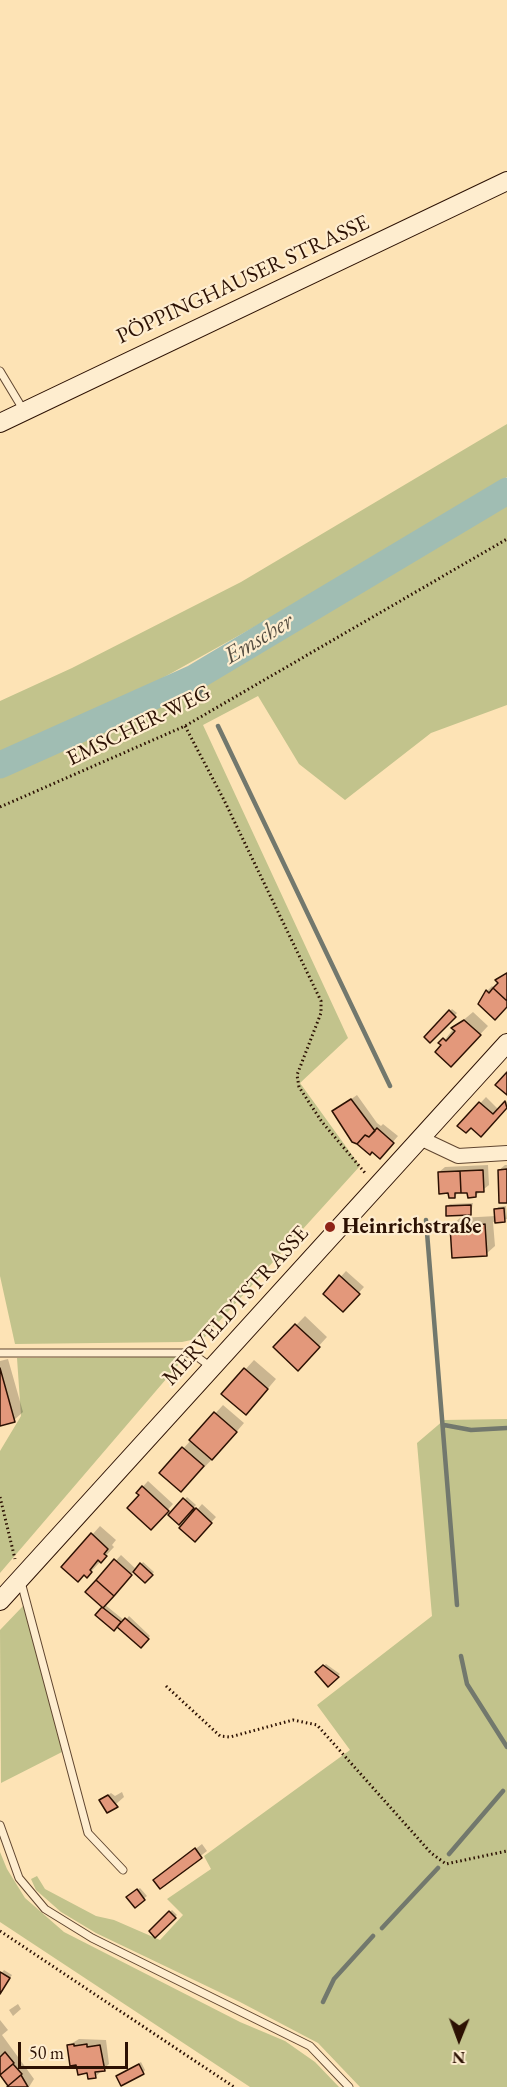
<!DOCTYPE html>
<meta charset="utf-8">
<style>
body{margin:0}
#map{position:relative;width:507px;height:2087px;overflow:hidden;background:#fde3b5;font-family:"EB Garamond",serif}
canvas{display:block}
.north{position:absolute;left:429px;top:2009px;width:60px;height:60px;-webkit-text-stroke:4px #feedcf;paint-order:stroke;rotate:181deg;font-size:16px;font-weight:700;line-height:24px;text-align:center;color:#2c1103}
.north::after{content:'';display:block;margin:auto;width:21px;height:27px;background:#2c1103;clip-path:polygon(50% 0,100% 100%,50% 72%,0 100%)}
.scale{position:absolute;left:18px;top:2042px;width:110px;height:27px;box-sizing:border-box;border:3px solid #2c1103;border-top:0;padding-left:8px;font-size:18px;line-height:21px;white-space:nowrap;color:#2c1103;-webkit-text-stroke:4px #feedcf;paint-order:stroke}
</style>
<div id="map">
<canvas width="507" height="2087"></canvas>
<div class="north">N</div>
<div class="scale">50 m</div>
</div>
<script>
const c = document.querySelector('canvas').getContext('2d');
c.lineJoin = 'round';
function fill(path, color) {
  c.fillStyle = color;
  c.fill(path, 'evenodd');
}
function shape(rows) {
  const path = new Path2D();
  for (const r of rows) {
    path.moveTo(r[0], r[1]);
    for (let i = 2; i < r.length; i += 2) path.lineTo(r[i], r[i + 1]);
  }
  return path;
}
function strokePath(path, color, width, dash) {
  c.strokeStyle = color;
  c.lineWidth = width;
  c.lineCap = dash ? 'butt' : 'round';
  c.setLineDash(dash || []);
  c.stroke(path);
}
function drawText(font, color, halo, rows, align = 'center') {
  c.font = font + ' "EB Garamond",serif';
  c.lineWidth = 4.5;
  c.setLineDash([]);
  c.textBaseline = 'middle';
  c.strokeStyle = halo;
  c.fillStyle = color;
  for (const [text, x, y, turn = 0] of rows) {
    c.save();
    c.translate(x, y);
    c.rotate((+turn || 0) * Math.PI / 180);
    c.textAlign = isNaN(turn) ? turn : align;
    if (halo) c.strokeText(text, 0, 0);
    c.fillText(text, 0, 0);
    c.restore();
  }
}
const green = shape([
 [507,424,507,477,317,592,141,690,0,753,0,701,72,668,241,582],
 [507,501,507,705,431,733,345,800,299,764,258,696,203,725,348,1038,300,1083,360,1166,205,1337,182,1342,15,1344,0,1276,0,775,100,732,204,680],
 [185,1357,0,1573,0,1451,21,1416,17,1358],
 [507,1419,507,2087,360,2087,318,2043,240,2002,96,1933,61,1912,36,1890,31,1879,37,1876,45,1889,96,1916,114,1920,160,1940,183,1915,167,1899,211,1869,204,1856,350,1750,317,1705,432,1616,417,1443,444,1420],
 [23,1606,27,1611,62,1752,1,1783,0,1630],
 [0,1852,7,1869,25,1898,64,1932,240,2022,285,2041,315,2062,339,2087,250,2087,0,1922]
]);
const shadow = shape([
 [507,972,507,1005,495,1018,487,991,492,986,495,989,500,983,497,980],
 [452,1009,457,1013,430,1041,426,1037],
 [473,1012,488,1026,459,1057,436,1051,454,1028],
 [357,1095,377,1123,381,1126,383,1124,398,1136,385,1151,333,1112],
 [486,1097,499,1110,507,1101,507,1106,481,1135,471,1126,460,1125],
 [488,1165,489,1185,475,1196,469,1192,459,1192,455,1196,439,1172,445,1167],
 [505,1165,507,1165,507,1201,499,1170],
 [473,1203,471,1213,447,1206,450,1204],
 [506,1206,507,1219,493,1222,495,1246,486,1254,451,1226,460,1218,496,1216,498,1207],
 [346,1271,364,1287,343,1310,325,1294],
 [305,1316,327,1337,306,1360,275,1347],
 [8,1359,23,1412,14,1420,0,1424,0,1361],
 [254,1360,276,1379,254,1405,223,1394],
 [223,1405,244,1423,221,1450,190,1482,161,1473],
 [148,1481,173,1504,151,1528,138,1492],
 [187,1497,196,1505,179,1523,170,1515],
 [202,1504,216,1517,195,1540,197,1510],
 [100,1526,116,1540,112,1545,114,1547,87,1576,92,1535],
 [121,1555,137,1570,143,1562,154,1572,148,1579,134,1571,104,1604,125,1621,129,1616,150,1636,141,1646,118,1625,97,1615,104,1607,87,1592],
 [326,1664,340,1674,328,1685,317,1672],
 [122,1792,124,1797,108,1811,104,1798,111,1793,115,1796],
 [202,1844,207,1851,160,1887,155,1880],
 [140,1888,147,1896,135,1906,131,1895],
 [172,1910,177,1915,155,1936,151,1931],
 [4,1970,12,1975,0,1993,0,1975],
 [18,2004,21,2009,13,2016,9,2010],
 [0,2020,8,2030,2,2035,34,2079,29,2087,9,2087,0,2074],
 [79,2039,106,2040,109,2064,95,2077,77,2063,69,2045],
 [141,2062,145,2070,143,2073,118,2076]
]);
const stream = shape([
 [194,678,203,696],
 [218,726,390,1086],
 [426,1220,457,1605],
 [444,1425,471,1430,507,1428],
 [461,1656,467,1684,507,1747],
 [449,1854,503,1791],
 [382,1928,438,1868],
 [323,2002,334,1979,373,1936]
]);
const river = shape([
 [0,765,194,678,507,491]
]);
const building = shape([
 [507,973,507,1001,493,988,498,983,495,980,507,973],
 [493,988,507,1001,507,1007,495,1020,478,1004,486,990,489,993,493,988],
 [449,1010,456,1017,430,1043,424,1037,449,1010],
 [464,1020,481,1035,451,1067,435,1052,441,1045,438,1043,443,1038,446,1041,455,1031,451,1028,464,1020],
 [507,1072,507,1095,495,1085,507,1072],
 [351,1099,375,1131,369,1137,365,1135,357,1144,352,1142,332,1111,351,1099],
 [505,1101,507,1108,481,1137,471,1128,466,1133,457,1126,479,1102,493,1114,505,1101],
 [377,1128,394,1143,380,1159,372,1152,370,1155,357,1144,365,1135,369,1137,377,1128],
 [507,1169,507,1203,499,1203,498,1170,507,1169],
 [483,1170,484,1192,476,1192,476,1197,468,1198,467,1193,461,1193,460,1171,483,1170],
 [460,1171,461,1193,455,1193,455,1198,449,1198,448,1193,439,1194,438,1172,460,1171],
 [471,1205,471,1215,446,1216,446,1206,471,1205],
 [504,1208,505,1222,495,1223,494,1209,504,1208],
 [485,1224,487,1256,452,1258,450,1226,485,1224],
 [339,1275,360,1294,343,1312,323,1294,339,1275],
 [295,1324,320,1347,298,1371,273,1347,295,1324],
 [0,1368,15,1422,0,1426,0,1368],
 [244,1368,268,1389,246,1415,221,1394,244,1368],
 [214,1412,237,1432,212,1460,189,1440,214,1412],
 [182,1447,204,1466,181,1492,159,1473,182,1447],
 [142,1486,169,1511,151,1530,127,1508,139,1495,136,1493,142,1486],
 [183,1498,194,1508,179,1525,168,1515,183,1498],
 [196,1508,212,1523,195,1542,179,1528,196,1508],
 [91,1533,108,1549,104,1554,107,1556,101,1563,98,1560,90,1570,92,1572,87,1578,84,1575,78,1582,61,1567,91,1533],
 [114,1559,132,1575,114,1596,96,1580,114,1559],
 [140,1563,153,1575,145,1583,133,1572,140,1563],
 [96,1580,114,1596,103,1608,85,1592,96,1580],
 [102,1607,121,1622,114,1631,95,1615,102,1607],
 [125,1618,149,1639,141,1648,117,1627,125,1618],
 [323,1665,339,1677,328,1687,315,1672,323,1665],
 [108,1795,118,1807,107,1813,99,1800,108,1795],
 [195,1848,202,1858,160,1889,153,1880,195,1848],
 [137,1889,145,1900,135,1908,126,1897,137,1889],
 [169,1911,176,1918,155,1938,149,1931,169,1911],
 [0,1972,10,1978,0,1994,0,1972],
 [74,2044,74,2046,87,2044,87,2047,100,2045,105,2071,95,2072,96,2078,88,2079,87,2073,78,2075,76,2065,70,2066,67,2045,74,2044],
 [5,2052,14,2063,0,2075,0,2057,5,2052],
 [13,2064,22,2074,8,2086,0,2075,13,2064],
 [139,2064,144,2074,121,2086,116,2076,139,2064],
 [21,2075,28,2087,7,2087,8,2086,21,2075]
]);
const path = shape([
 [185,726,224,800,321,1001,321,1013,297,1075,299,1087,322,1122,366,1174],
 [0,807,185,726,507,539],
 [0,1497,15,1559],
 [166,1686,220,1736,230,1737,293,1720,317,1725,431,1853,446,1864,507,1851],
 [0,1931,234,2087]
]);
const service = shape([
 [0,371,24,411],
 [0,1353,192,1353,211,1367],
 [21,1582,88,1833,123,1870],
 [0,1825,19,1878,45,1909,92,1938,310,2046,349,2087]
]);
const minor = shape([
 [422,1139,458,1156,507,1153]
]);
const secondary = shape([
 [0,423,507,181],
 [0,1601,507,1043]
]);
const markers = [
 [330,1227,6,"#8f2418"]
];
const streetNames = [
 ["PÖPPINGHAUSER STRASSE",243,280,-25],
 ["EMSCHER-WEG",139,726,-26],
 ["MERVELDTSTRASSE",236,1306,-48]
];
const poiNames = [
 ["Heinrichstraße",342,1227]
];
const waterNames = [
 ["Emscher",259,639,-31]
];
fill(green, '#c2c38c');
fill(shadow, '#0003');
strokePath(stream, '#72786d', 4.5);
strokePath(river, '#a0bdb3', 27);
fill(building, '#e3987b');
strokePath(building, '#2c1103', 1.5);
strokePath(service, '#604630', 9);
strokePath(minor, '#604630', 16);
strokePath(secondary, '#2c1103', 20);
strokePath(path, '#2c1103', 3, [1.5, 3]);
strokePath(service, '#feedcf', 7);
strokePath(minor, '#feedcf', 14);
strokePath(secondary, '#feedcf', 18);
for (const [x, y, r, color] of markers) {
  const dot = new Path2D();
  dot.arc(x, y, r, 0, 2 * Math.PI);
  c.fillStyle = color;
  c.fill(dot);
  strokePath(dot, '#feedcf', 2);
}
drawText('22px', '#2c1103', '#feedcf', streetNames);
drawText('bold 22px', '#2c1103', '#feedcf', poiNames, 'left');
drawText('italic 24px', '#554d41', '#feedcf', waterNames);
</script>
